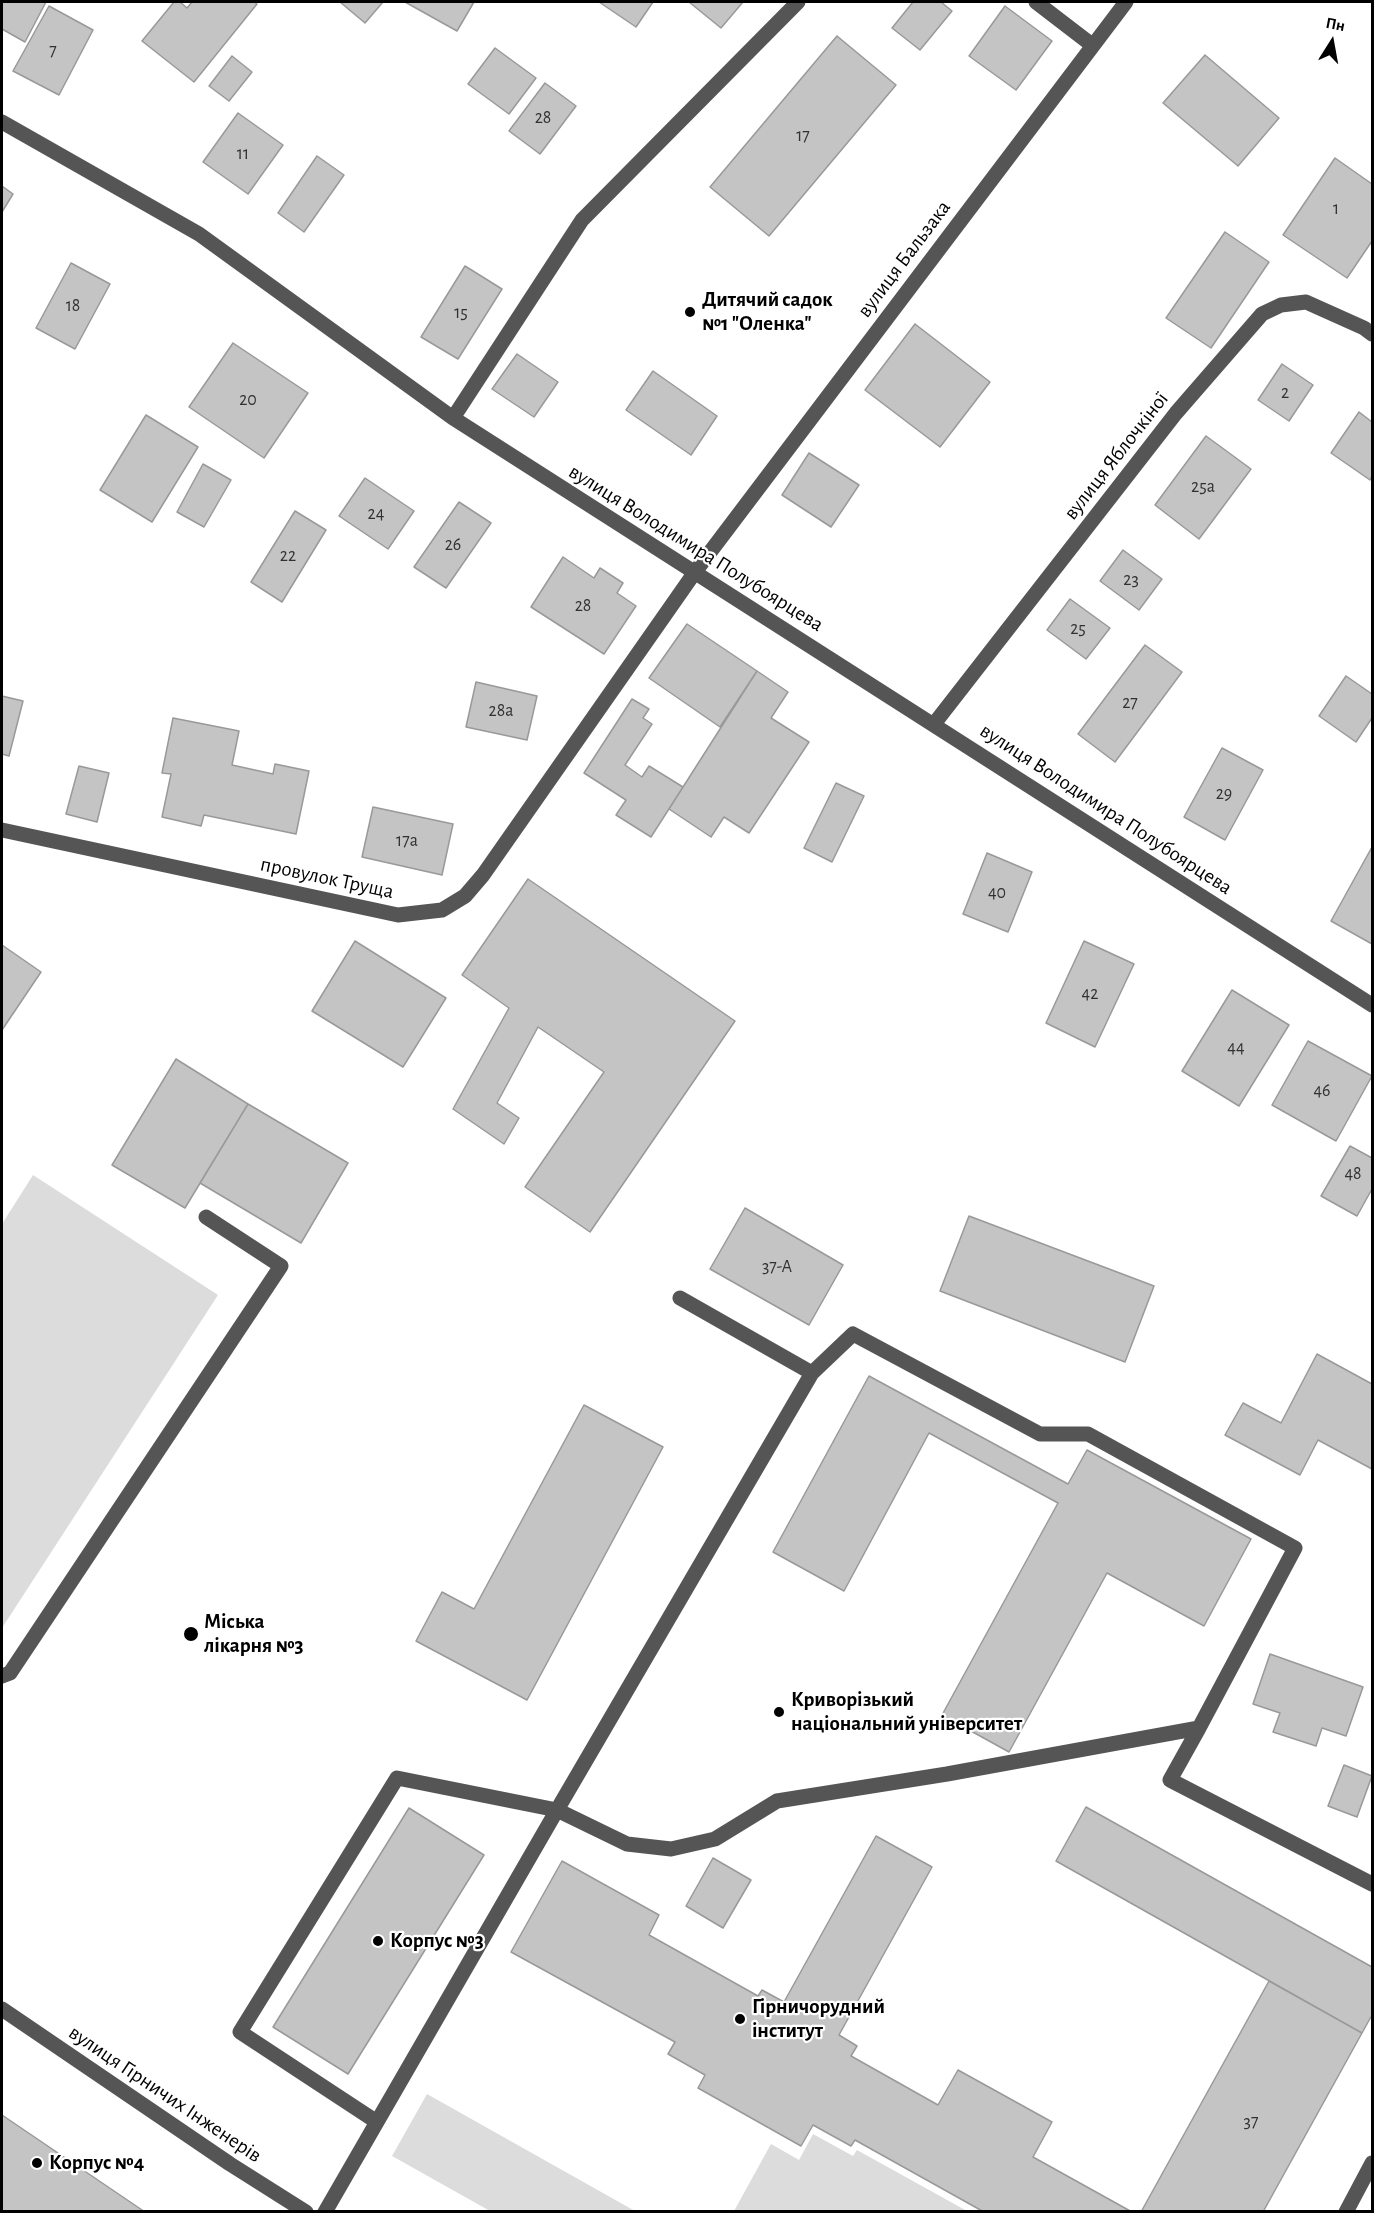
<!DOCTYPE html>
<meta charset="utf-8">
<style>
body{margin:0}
#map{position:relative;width:1374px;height:2213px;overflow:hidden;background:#fff;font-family:"Alegreya Sans",sans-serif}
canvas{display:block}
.frame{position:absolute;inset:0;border:3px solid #000;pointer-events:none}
.north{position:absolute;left:1302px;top:12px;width:60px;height:60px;-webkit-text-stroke:4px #fff;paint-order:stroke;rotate:11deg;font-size:16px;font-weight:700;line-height:24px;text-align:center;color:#000}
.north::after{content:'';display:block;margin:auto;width:21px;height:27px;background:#000;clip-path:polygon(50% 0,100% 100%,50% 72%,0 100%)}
</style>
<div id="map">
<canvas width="1374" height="2213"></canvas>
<div class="frame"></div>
<div class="north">Пн</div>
</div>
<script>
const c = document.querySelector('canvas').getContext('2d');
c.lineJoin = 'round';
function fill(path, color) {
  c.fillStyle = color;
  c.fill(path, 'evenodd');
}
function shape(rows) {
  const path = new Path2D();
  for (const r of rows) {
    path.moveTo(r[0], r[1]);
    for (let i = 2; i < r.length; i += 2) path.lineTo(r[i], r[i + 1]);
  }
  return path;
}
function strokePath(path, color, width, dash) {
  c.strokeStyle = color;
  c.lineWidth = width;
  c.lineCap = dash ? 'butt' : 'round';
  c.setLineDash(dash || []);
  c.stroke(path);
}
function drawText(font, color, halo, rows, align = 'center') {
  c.font = font + ' "Alegreya Sans",sans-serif';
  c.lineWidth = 4.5;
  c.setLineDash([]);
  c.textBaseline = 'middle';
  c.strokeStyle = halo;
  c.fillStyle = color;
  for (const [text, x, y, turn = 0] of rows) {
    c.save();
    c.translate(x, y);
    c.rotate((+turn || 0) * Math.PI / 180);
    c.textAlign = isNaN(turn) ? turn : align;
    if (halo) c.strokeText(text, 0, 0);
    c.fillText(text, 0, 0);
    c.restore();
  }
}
const green = shape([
 [33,1175,218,1295,2,1628,2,1224],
 [427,2094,635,2211,490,2211,392,2156],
 [813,2134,853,2156,857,2150,967,2211,734,2211,771,2144,799,2160]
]);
const building = shape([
 [2,2,46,2,25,42,2,29,2,2],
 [174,2,180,2,187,8,192,2,254,2,257,4,194,82,142,41,174,2],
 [340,2,383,2,365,23,340,2],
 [405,2,474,2,457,31,405,2],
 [599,2,653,2,636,27,599,2],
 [689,2,743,2,721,28,689,2],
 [913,2,941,2,952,11,920,50,892,28,913,2],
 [49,6,93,30,59,95,13,71,49,6],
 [1005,6,1052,41,1016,90,969,56,1005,6],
 [837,36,896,85,769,236,710,187,837,36],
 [495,48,536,78,509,114,468,84,495,48],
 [1205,55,1279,118,1238,166,1163,103,1205,55],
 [232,56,252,72,229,101,209,86,232,56],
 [545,83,576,106,540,154,509,131,545,83],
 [238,113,283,145,248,194,203,162,238,113],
 [317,156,344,175,304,232,278,213,317,156],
 [1335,158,1372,184,1372,241,1347,278,1283,235,1335,158],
 [2,186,13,194,2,212,2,186],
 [1225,232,1269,262,1211,348,1166,318,1225,232],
 [71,263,110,284,75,349,36,328,71,263],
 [465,266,502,289,458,359,421,337,465,266],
 [915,324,990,382,940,447,865,390,915,324],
 [233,343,308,393,264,458,189,407,233,343],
 [517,354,558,382,534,417,492,389,517,354],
 [1282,364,1313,385,1289,421,1258,400,1282,364],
 [653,371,717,416,691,455,626,410,653,371],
 [1359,412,1372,422,1372,476,1370,480,1331,453,1359,412],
 [146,415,198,447,152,522,100,490,146,415],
 [1206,436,1251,469,1199,539,1155,505,1206,436],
 [809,453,859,485,831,527,782,495,809,453],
 [203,464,231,480,204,527,177,512,203,464],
 [365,478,414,511,388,549,339,516,365,478],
 [459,502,491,523,446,588,414,567,459,502],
 [295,511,326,530,282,602,251,582,295,511],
 [1123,550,1162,579,1139,610,1100,581,1123,550],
 [563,557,594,578,600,568,623,583,617,593,636,606,604,654,531,607,563,557],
 [1070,599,1110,628,1086,659,1047,630,1070,599],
 [687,624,757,671,720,727,649,678,687,624],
 [1145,645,1182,672,1115,762,1078,734,1145,645],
 [757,671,788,692,771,718,809,742,749,833,724,817,711,837,669,809,757,671],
 [1346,676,1372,694,1372,718,1356,742,1319,716,1346,676],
 [476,682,537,696,527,740,466,727,476,682],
 [2,696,23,701,9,756,2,754,2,696],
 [632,699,649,709,643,718,652,724,625,765,642,777,649,766,683,787,651,837,616,815,626,800,584,773,632,699],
 [173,718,239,731,232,765,273,774,275,764,309,771,296,834,204,815,201,826,162,817,171,774,162,773,173,718],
 [1222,748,1263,770,1225,840,1184,817,1222,748],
 [79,766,109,773,97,822,66,814,79,766],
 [836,783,864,796,832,862,804,848,836,783],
 [373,807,453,824,442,875,362,857,373,807],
 [1372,847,1372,944,1331,921,1372,847],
 [987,853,1032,872,1008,932,963,914,987,853],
 [528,879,735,1021,590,1232,525,1187,604,1072,538,1027,497,1103,519,1118,504,1144,453,1109,509,1008,462,975,528,879],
 [355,941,446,998,403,1067,312,1011,355,941],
 [1084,941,1134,964,1095,1047,1046,1023,1084,941],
 [2,945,41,972,2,1030,2,945],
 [1232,990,1289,1025,1239,1106,1182,1071,1232,990],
 [1308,1041,1372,1076,1336,1141,1272,1105,1308,1041],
 [176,1059,248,1104,185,1208,112,1165,176,1059],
 [248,1104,348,1163,301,1243,200,1183,248,1104],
 [1350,1146,1372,1158,1372,1189,1357,1216,1321,1196,1350,1146],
 [745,1208,843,1265,809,1325,710,1269,745,1208],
 [969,1216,1154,1286,1125,1362,940,1291,969,1216],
 [1317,1354,1372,1384,1372,1469,1318,1440,1300,1475,1225,1435,1243,1403,1281,1423,1317,1354],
 [869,1376,1068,1484,1087,1450,1251,1539,1204,1626,1107,1573,1009,1752,942,1715,1058,1503,929,1433,844,1591,773,1552,869,1376],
 [584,1405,663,1447,527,1700,416,1641,442,1592,474,1609,584,1405],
 [1270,1654,1363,1687,1346,1736,1322,1728,1316,1746,1273,1732,1280,1713,1253,1704,1270,1654],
 [1344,1765,1372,1776,1357,1817,1328,1806,1344,1765],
 [1086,1807,1372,1967,1372,2015,1362,2033,1056,1861,1086,1807],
 [409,1808,484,1855,348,2074,273,2027,409,1808],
 [876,1836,932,1867,839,2035,857,2046,851,2056,938,2105,958,2070,1052,2122,1033,2157,1132,2212,984,2212,855,2140,851,2146,813,2125,801,2146,698,2088,705,2075,668,2054,675,2042,511,1952,562,1861,659,1915,649,1935,758,1996,762,1990,784,2002,876,1836],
 [713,1858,751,1880,723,1928,686,1906,713,1858],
 [1269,1981,1362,2033,1263,2212,1141,2212,1269,1981],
 [2,2115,145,2212,2,2212,2,2115]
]);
const minor = shape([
 [1036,2,1092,45],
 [2,122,199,234,453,418,1372,1005],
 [453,418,582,220,798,2],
 [934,724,1176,413,1262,314,1281,305,1306,302,1364,328,1372,334],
 [2,830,398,915,442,910,465,896,483,875,695,572,1126,2],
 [680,1298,812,1373],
 [2,1676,10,1673,281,1266,206,1217],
 [2,2009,230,2164,306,2212],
 [377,2122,240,2032,397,1778,557,1810,812,1373,853,1334,1040,1434,1088,1434,1295,1548,1199,1728],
 [325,2212,557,1810,627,1844,671,1849,715,1839,777,1801,947,1774,1199,1728,1170,1780,1372,1884],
 [1346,2212,1372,2163]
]);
const markers = [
 [690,312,6,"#000"],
 [191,1634,8,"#000"],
 [779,1712,6,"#000"],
 [378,1941,6,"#000"],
 [740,2019,6,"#000"],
 [37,2163,6,"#000"]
];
const numberNames = [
 ["7",53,51],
 ["28",543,118],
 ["17",803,136],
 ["11",243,154],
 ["1",1336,209],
 ["18",73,306],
 ["15",461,313],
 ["2",1285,393],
 ["20",248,400],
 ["25а",1203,487],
 ["24",376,514],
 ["26",453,545],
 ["22",288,556],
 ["23",1131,580],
 ["28",583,606],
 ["25",1078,629],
 ["27",1130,703],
 ["28а",501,711],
 ["29",1224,794],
 ["17а",407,841],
 ["40",997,893],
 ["42",1090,994],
 ["44",1236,1048],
 ["46",1322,1091],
 ["48",1353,1174],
 ["37-А",777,1267],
 ["37",1251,2122]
];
const streetNames = [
 ["вулиця Бальзака",904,259,-53],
 ["вулиця Яблочкіної",1116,456,-52],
 ["вулиця Володимира Полубоярцева",696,548,32],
 ["вулиця Володимира Полубоярцева",1106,809,33],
 ["провулок Труща",327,878,12],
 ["вулиця Гірничих Інженерів",165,2094,34]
];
const poiNames = [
 ["Дитячий садок",702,300],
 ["№1 \"Оленка\"",702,324],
 ["Міська",204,1622],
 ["лікарня №3",204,1646],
 ["Криворізький",791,1700],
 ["національний університет",791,1724],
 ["Корпус №3",390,1941],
 ["Гірничорудний",752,2007],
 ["інститут",752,2031],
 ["Корпус №4",49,2163]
];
fill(green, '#dcdcdc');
fill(building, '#c4c4c4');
strokePath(building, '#999', 1.5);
strokePath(minor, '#555', 15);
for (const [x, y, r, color] of markers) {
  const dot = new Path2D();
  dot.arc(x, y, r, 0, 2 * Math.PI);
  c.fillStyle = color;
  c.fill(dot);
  strokePath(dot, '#fff', 2);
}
drawText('18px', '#313131', null, numberNames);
drawText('21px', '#000', '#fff', streetNames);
drawText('bold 21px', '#000', '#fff', poiNames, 'left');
</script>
